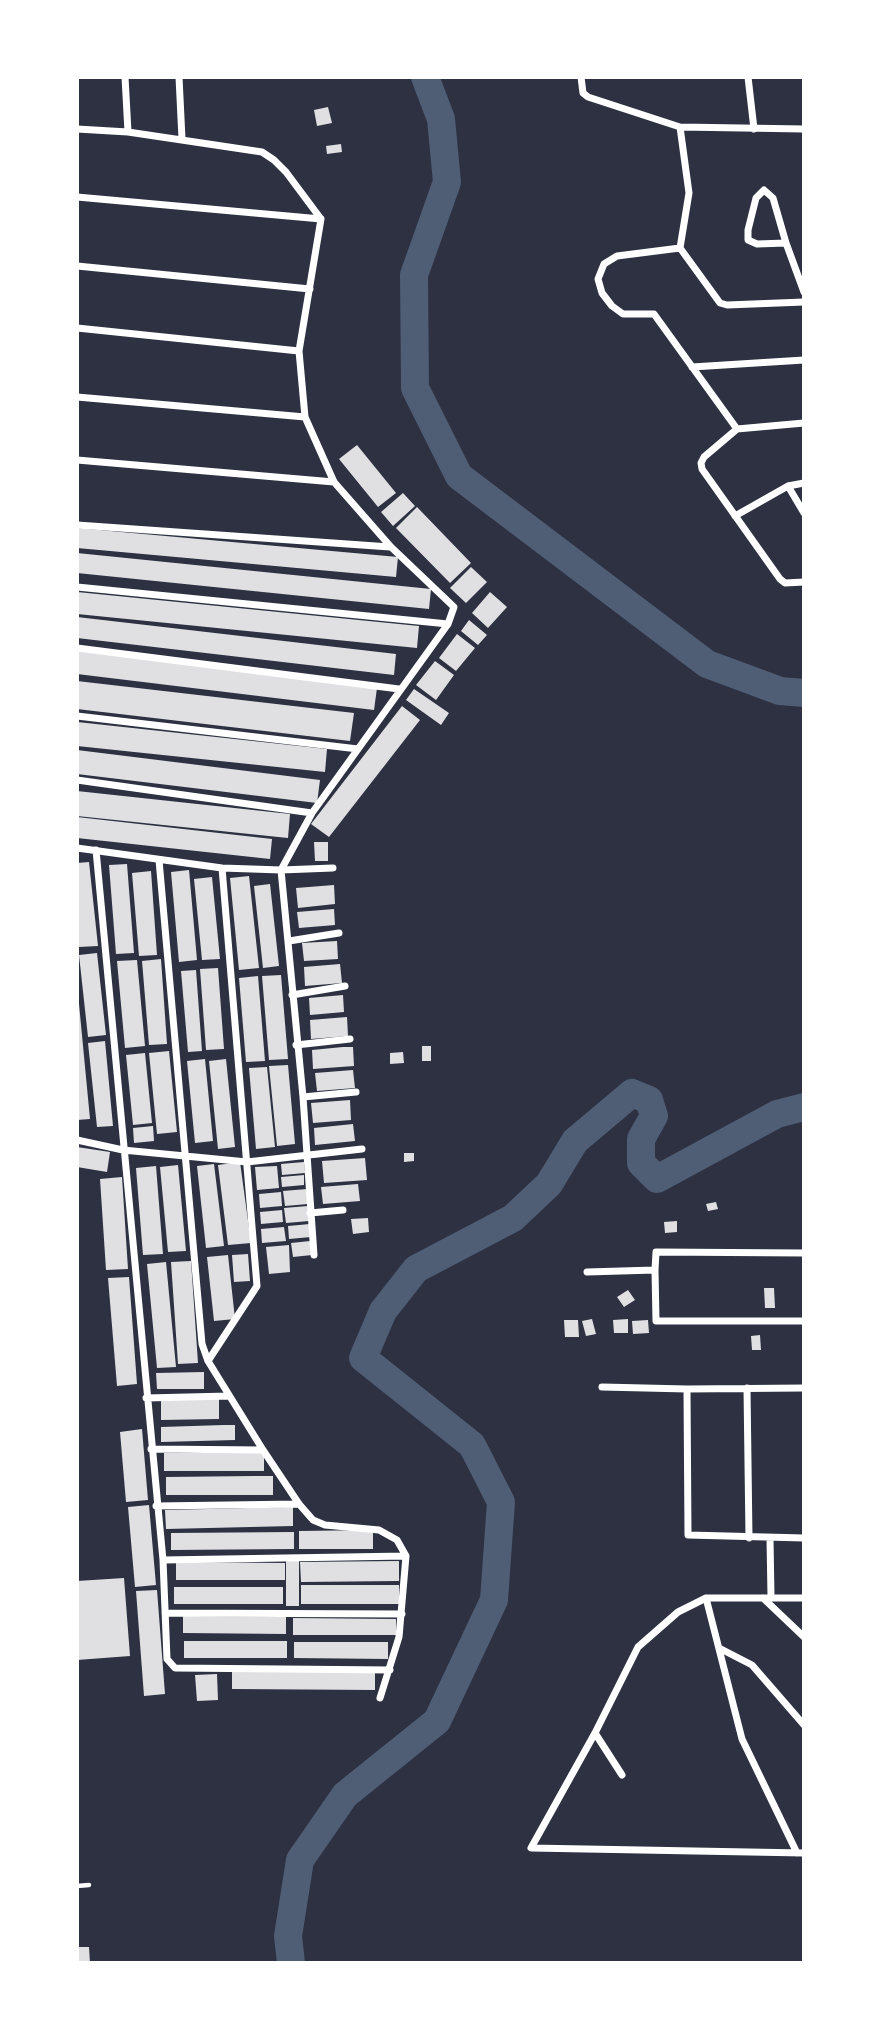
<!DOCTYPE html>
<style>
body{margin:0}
#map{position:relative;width:881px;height:2040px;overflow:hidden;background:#2d3142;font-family:"Exo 2",sans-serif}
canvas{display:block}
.frame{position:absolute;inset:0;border:79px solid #fff;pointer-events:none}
</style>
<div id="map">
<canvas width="881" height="2040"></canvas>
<div class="frame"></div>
</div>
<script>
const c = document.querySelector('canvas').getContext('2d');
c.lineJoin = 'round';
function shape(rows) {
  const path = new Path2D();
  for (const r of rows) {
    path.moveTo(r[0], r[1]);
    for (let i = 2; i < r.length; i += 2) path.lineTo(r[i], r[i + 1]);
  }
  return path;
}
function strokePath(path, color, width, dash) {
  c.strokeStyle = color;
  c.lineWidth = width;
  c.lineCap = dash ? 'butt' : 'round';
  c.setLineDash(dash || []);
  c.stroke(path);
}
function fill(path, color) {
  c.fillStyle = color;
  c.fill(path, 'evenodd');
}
const river = shape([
 [425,77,441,119,447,182,414,275,415,388,459,476,707,664,780,691,804,693],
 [291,1963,288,1936,300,1860,345,1795,437,1721,494,1600,501,1502,472,1445,363,1358,383,1311,416,1269,513,1218,549,1184,575,1141,632,1093,649,1100,654,1116,641,1139,641,1163,657,1179,777,1114,804,1107]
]);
const building = shape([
 [328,107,332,123,317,126,314,110],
 [341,144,342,152,327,154,326,146],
 [357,445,396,493,378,507,339,459],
 [403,493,415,506,393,526,381,512],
 [417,507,471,563,450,583,396,528],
 [77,528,398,557,396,577,77,548],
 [77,553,431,589,429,609,77,573],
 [471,567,487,582,466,603,450,588],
 [77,592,419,626,417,648,77,614],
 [490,592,507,607,488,628,472,613],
 [77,617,396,654,394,675,77,638],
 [469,620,487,635,478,645,461,631],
 [457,634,475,648,456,671,439,658],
 [77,651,377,688,374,710,77,674],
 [435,661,454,675,436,700,416,685],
 [77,681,354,713,350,741,77,709],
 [414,689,449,713,441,725,406,700],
 [402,706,420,720,329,837,311,824],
 [77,722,327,749,325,772,77,746],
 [77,750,320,780,317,803,77,774],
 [77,791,290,814,288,838,77,816],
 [77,817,272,839,270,859,77,838],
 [314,842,328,842,328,861,315,861],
 [89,862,98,946,79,947,77,863],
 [127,864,134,953,116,954,109,865],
 [189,870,197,960,179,962,171,872],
 [151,871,157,955,139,956,132,873],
 [249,876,259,968,239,970,230,878],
 [212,877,220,959,202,960,194,879],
 [270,884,279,966,263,968,254,886],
 [334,885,335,904,298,908,296,888],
 [334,909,335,925,299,928,297,912],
 [337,941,338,959,304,961,302,943],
 [97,953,106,1035,88,1037,79,955],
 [161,959,167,1044,149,1045,142,961],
 [137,960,145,1046,125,1048,117,961],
 [340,964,342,983,305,986,304,967],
 [218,968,224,1049,206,1050,200,969],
 [196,970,202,1051,188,1052,181,971],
 [281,975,288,1059,269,1060,262,976],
 [258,976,265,1061,246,1062,239,978],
 [343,995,344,1012,310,1015,309,998],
 [77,1004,79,1004,90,1119,77,1120],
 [347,1017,348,1036,311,1039,310,1020],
 [105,1041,113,1126,97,1127,88,1043],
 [422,1046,431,1046,431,1061,422,1061],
 [343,1047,353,1047,354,1066,313,1069,312,1050],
 [169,1051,177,1132,157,1134,149,1053],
 [403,1052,404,1063,390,1064,390,1053],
 [145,1053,152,1123,133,1125,126,1055],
 [205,1059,213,1141,195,1143,187,1061],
 [226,1059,235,1147,218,1149,209,1061],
 [288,1065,295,1144,277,1146,269,1066],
 [267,1067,275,1147,256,1149,249,1068],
 [353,1070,355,1088,317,1091,315,1073],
 [350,1100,351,1120,313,1123,311,1103],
 [353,1124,355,1141,315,1145,314,1128],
 [153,1126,154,1141,134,1143,133,1128],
 [77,1147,110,1152,107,1172,77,1167],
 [404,1153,414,1153,414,1161,404,1162],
 [365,1158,367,1180,324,1183,322,1161],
 [240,1162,251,1243,228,1245,218,1165],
 [304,1162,305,1173,282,1175,281,1164],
 [214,1164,224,1246,206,1248,197,1166],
 [178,1165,186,1251,168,1252,160,1167],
 [156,1166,163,1254,143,1255,136,1168],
 [277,1166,279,1188,257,1190,255,1167],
 [304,1175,304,1185,282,1187,281,1177],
 [122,1177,128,1269,106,1270,100,1179],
 [358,1184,360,1201,323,1204,321,1187],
 [307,1189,308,1204,285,1206,283,1191],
 [281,1192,282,1206,260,1208,259,1194],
 [716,1202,718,1209,708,1211,706,1204],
 [308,1206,309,1221,286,1223,284,1208],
 [282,1210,283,1222,261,1224,260,1212],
 [368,1218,369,1232,353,1234,351,1219],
 [677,1221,677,1232,665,1233,664,1222],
 [310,1224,311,1237,289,1239,288,1226],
 [284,1227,286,1241,262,1243,261,1229],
 [310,1241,312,1255,293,1257,291,1243],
 [289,1245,290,1272,269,1274,266,1247],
 [248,1254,250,1281,234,1282,232,1255],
 [228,1255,235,1319,214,1321,207,1257],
 [191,1261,198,1363,178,1364,171,1262],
 [166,1262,176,1367,157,1368,147,1264],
 [129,1277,137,1384,117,1386,108,1278],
 [764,1288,774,1288,775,1308,765,1308],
 [628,1290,635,1300,624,1307,617,1297],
 [592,1319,596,1334,586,1336,582,1321],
 [628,1319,628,1333,614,1333,613,1320],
 [564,1320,578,1320,579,1337,565,1337],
 [648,1320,649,1333,633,1334,632,1321],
 [760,1335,761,1350,752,1350,751,1336],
 [204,1372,204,1389,157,1389,156,1373],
 [219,1398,219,1419,161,1420,161,1399],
 [224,1425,235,1425,235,1440,161,1442,161,1427],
 [142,1429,148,1500,126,1502,120,1432],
 [164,1453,264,1453,264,1471,164,1471],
 [254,1476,273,1476,273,1495,166,1495,166,1477],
 [149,1505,156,1585,135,1587,128,1507],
 [293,1507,293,1526,166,1529,165,1510],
 [373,1530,373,1549,299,1549,299,1531],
 [294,1532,294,1549,171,1550,171,1533],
 [286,1561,299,1561,299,1606,286,1606],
 [399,1561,399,1581,301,1582,300,1562],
 [176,1562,285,1563,285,1580,176,1580],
 [124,1578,130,1656,77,1660,77,1581],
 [301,1585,399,1585,399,1604,301,1604],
 [174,1587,283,1587,283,1604,174,1604],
 [157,1590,165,1694,144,1696,136,1591],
 [183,1616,286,1617,286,1634,183,1633],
 [293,1618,396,1619,396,1635,293,1635],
 [184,1641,287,1641,287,1658,184,1658],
 [294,1642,388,1642,388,1659,294,1658],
 [232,1672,375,1672,375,1690,232,1689],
 [217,1674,218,1700,197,1701,195,1675],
 [77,1947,89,1947,90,1963,77,1963]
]);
const service = shape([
 [77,1886,89,1885]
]);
const minor = shape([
 [125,77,128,132],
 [179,77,182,139],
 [581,77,583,93,588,97,680,127,804,129],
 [748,77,754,129],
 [680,127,689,193,680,248,720,303,727,305,804,302],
 [77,129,128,132,262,152,274,160,286,172,321,219,299,351,305,417,334,482,391,547,454,607,448,624,312,813,281,870,303,1097,314,1255],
 [77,197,321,219],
 [786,243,757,244,748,240,748,230,756,198,764,190,773,198,786,243,804,292],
 [680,248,617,256,604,264,598,279,602,293,612,306,623,314,654,314,737,429],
 [77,266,310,289],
 [77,328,299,351],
 [692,367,804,360],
 [77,397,305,417],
 [804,423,737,429,704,457,701,463,702,469,780,579,785,583,804,582],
 [77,460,334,482],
 [788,486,804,513],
 [735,516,788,486,804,483],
 [77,525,390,547],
 [77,587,448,624],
 [77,648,399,689],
 [77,716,358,749],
 [77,780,312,813],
 [77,848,222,868,281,870,333,868],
 [96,850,163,1560,167,1659,175,1668,390,1670],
 [159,860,202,1344,208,1361,263,1450,299,1504,313,1520,325,1525,379,1530,397,1540,406,1556,399,1637,380,1698],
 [289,941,339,933],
 [292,995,345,986],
 [296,1045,350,1039],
 [303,1097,356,1092],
 [77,1140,123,1150,247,1162,362,1149],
 [310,1213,343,1210],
 [804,1253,656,1252,655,1270,656,1321,804,1321],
 [587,1272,655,1270],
 [208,1361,257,1286,222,868],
 [602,1387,687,1389],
 [747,1388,749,1538],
 [804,1388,687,1389,688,1535,804,1538],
 [146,1398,229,1396],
 [151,1449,263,1450],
 [156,1506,299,1504],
 [770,1538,771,1597],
 [163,1560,406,1556],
 [706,1598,742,1739,797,1853],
 [763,1598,804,1637],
 [804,1598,706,1598,678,1612,638,1647,595,1733,531,1848,804,1853],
 [165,1613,402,1614],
 [719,1648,752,1665,804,1725],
 [595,1733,622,1775]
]);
strokePath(river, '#4f5d75', 28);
fill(building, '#e0e0e3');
strokePath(service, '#fff', 4.5);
strokePath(minor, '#fff', 7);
</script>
